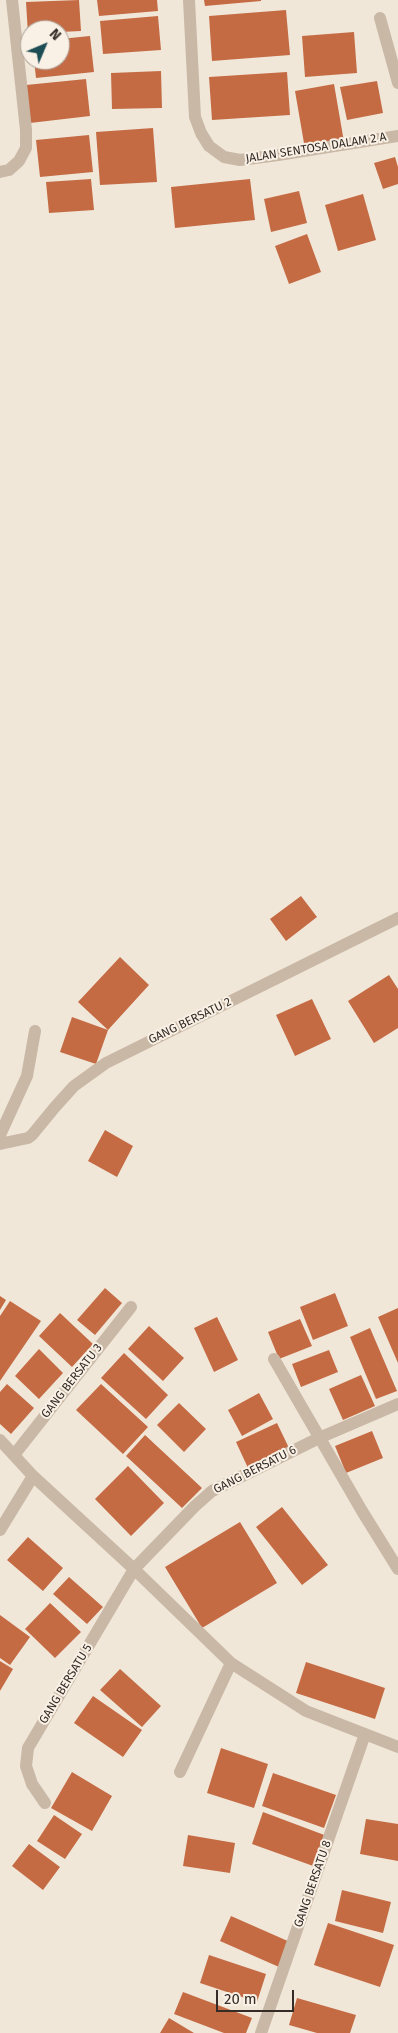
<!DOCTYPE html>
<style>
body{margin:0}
#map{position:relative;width:398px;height:2033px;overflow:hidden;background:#f1e7d9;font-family:"Fira Sans",sans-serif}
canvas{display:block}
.north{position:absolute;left:20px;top:20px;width:50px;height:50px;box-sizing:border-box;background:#f9f1e5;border:1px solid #aba299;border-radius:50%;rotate:45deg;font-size:14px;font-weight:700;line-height:20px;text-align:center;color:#352c27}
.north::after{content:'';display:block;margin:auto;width:18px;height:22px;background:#1d4e55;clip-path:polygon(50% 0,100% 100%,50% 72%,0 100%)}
.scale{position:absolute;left:216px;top:1990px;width:78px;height:22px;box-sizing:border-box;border:2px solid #352c27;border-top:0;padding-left:6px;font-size:15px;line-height:18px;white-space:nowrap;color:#352c27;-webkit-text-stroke:4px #f9f1e5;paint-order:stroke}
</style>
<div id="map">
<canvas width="398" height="2033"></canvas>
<div class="north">N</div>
<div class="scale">20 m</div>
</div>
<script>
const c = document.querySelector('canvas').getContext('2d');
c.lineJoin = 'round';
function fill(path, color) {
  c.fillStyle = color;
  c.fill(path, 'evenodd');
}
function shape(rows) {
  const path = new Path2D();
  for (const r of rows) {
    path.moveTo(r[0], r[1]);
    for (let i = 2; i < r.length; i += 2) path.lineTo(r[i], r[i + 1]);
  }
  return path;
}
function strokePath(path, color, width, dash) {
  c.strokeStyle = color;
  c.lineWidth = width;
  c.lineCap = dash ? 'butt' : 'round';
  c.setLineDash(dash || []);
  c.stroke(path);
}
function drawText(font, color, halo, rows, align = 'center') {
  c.font = font + ' "Fira Sans",sans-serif';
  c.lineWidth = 4;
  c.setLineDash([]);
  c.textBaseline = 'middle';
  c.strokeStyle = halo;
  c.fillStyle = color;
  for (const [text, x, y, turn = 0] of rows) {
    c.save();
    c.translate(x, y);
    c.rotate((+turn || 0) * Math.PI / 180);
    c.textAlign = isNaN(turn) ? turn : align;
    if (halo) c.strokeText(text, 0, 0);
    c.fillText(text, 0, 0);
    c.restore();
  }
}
const building = shape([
 [79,0,81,31,60,32,60,30,30,30,30,34,28,34,26,2],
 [97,0,157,0,158,11,99,16],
 [204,0,261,0,261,1,205,6],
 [286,10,290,55,212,61,209,16],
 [158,16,161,50,103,54,100,21],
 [354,32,357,73,305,77,302,36],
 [90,36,94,72,36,78,34,60,60,60,60,39],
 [161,71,162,108,112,109,111,73],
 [287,72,290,115,212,120,209,77],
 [86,79,90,116,30,123,26,85],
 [377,81,383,113,347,120,340,87],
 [334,84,344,142,305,149,295,91],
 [153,128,157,182,100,185,96,132],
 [89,135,93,172,40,177,36,140],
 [395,157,398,167,398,184,383,189,374,163],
 [91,179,94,210,49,213,46,182],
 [250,179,255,220,175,228,171,187],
 [299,191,307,223,271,232,264,199],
 [363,194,376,240,338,251,325,205],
 [307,234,321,272,289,284,275,246],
 [301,896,317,917,286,941,270,919],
 [120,957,149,985,108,1030,78,1002],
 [389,975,398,989,398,1028,374,1043,348,1001],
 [312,999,331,1039,295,1056,276,1015],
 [72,1017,108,1030,96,1064,60,1052],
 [105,1130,133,1146,117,1177,88,1161],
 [105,1288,122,1303,95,1335,77,1320],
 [335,1293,348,1326,313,1340,300,1307],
 [0,1296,6,1300,0,1310],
 [10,1301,41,1321,0,1381,0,1316],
 [398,1308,398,1363,378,1317],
 [60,1313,93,1344,72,1367,39,1336],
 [217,1317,238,1360,214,1372,194,1328],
 [300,1319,312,1346,279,1359,268,1332],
 [149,1326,184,1358,163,1381,128,1349],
 [370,1328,397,1391,376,1399,350,1337],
 [39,1349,63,1373,39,1399,15,1376],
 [329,1350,338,1372,301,1387,292,1364],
 [124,1353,168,1395,146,1419,101,1378],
 [361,1375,375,1406,343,1420,329,1389],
 [7,1384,34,1408,11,1434,0,1424,0,1392],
 [101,1384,148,1427,123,1454,76,1410],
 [259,1393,273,1419,242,1436,228,1410],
 [179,1403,206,1429,184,1452,157,1425],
 [277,1423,289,1448,248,1468,236,1442],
 [372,1431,383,1458,346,1473,335,1446],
 [145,1435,202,1488,182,1508,126,1456],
 [128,1466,164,1503,131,1536,95,1499],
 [282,1507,328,1565,302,1585,256,1527],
 [240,1522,277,1583,202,1628,165,1567],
 [28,1537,63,1568,43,1591,7,1560],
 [69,1577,103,1607,87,1624,53,1594],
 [50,1603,81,1632,55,1658,25,1629],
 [0,1615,30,1637,10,1665,0,1658],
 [0,1661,13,1669,0,1691],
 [306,1662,385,1688,375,1719,296,1693],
 [120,1669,161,1706,142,1727,100,1690],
 [93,1696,142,1730,123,1757,74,1723],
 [221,1748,268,1764,254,1808,207,1793],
 [72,1772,112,1796,92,1831,51,1808],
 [273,1773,336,1795,324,1828,262,1806],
 [263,1812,327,1836,316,1867,252,1844],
 [54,1815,82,1834,65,1859,37,1841],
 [366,1819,398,1824,398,1861,360,1854],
 [188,1835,235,1843,230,1873,183,1866],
 [29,1844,60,1867,43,1890,12,1866],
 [342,1890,391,1902,383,1933,335,1921],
 [231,1916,290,1942,279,1967,220,1941],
 [328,1923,394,1945,380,1987,314,1965],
 [209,1955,266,1974,257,2002,200,1983],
 [183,1992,252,2018,246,2033,224,2033,174,2014],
 [297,1998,356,2015,350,2033,317,2033,289,2025],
 [169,2018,194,2033,160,2033]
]);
const street = shape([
 [189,0,195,117,201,133,209,146,224,157,240,160,278,155,398,136],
 [380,18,398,83],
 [0,172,9,170,19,161,26,148,26,130,12,0],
 [0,1135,27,1076,35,1031],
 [0,1144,28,1138,32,1135,55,1107,74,1086,106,1063,398,918],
 [274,1359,362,1511,398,1569],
 [0,1440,33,1476,134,1569,231,1663,306,1711,398,1747],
 [14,1455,131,1307],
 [0,1530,33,1476],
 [180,1772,231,1663],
 [45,1803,32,1784,26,1766,28,1748,134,1569,195,1506,212,1491,319,1438,398,1404],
 [261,2033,365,1734]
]);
const streetNames = [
 ["JALAN SENTOSA DALAM 2 A",316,148,-9],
 ["GANG BERSATU 2",190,1021,-26],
 ["GANG BERSATU 3",72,1381,-52],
 ["GANG BERSATU 6",255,1470,-27],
 ["GANG BERSATU 5",66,1684,-59],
 ["GANG BERSATU 8",313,1884,-71]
];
fill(building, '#c46b44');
strokePath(street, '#c9b8a6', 12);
drawText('12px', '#352c27', '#f9f1e5', streetNames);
</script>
